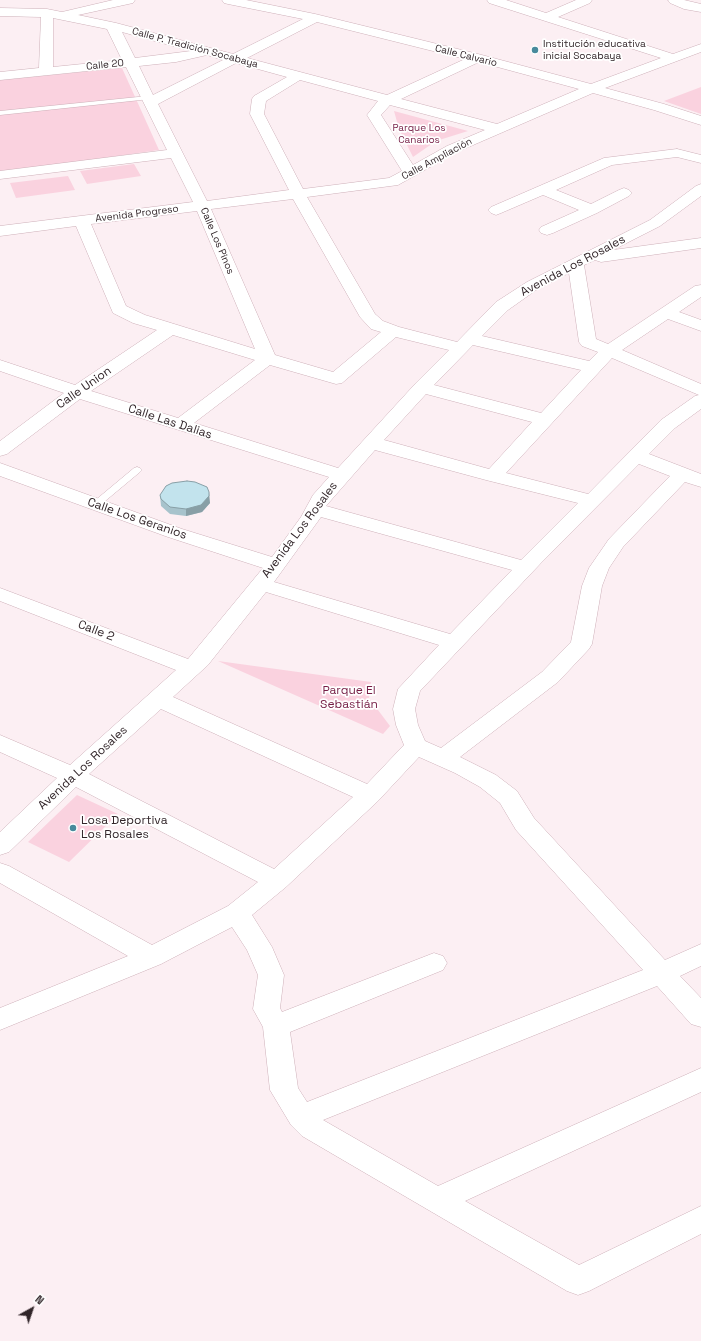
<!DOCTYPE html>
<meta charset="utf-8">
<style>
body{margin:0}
#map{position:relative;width:701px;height:1341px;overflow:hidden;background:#fceff3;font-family:"Space Grotesk",sans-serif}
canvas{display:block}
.north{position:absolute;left:12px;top:1289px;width:40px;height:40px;-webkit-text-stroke:3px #fff;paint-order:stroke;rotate:40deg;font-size:11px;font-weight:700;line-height:16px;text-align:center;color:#312529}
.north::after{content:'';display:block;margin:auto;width:14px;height:18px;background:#312529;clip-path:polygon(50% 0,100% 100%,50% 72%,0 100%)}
</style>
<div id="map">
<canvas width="701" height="1341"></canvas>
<div class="north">N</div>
</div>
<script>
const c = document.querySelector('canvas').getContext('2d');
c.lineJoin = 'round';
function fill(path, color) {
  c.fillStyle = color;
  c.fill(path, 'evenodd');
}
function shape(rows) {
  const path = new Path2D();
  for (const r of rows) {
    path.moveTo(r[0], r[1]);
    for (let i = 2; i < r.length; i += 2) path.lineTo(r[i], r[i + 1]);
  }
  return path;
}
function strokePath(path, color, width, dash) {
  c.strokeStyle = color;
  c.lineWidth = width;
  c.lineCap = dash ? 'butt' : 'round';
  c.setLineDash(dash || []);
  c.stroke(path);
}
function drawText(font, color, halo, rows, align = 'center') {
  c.font = font + ' "Space Grotesk",sans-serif';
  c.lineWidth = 3.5;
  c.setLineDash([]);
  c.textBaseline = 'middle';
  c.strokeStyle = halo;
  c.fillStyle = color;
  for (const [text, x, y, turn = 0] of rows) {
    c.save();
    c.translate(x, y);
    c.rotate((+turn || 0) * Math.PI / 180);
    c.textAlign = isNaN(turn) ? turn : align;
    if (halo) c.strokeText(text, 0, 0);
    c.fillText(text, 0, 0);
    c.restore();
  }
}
const green = shape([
 [122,68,159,150,0,173,0,80],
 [701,87,701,114,664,101],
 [394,111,468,131,436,141,413,157,399,129],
 [134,164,141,176,87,184,80,171],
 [68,176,75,190,16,198,10,183],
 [218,661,371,682,369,698,390,726,383,734],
 [77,795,118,814,69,862,28,842]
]);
const lane = shape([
 [148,96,150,97,150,99,0,115,0,111,148,96],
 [137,467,140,468,142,470,140,472,98,507,92,507,90,505,92,503,134,468,137,467]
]);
const street = shape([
 [113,0,135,0,133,3,78,15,116,23,233,54,303,19,228,4,224,3,222,0,246,0,315,14,478,54,591,84,661,58,489,3,487,0,506,0,546,13,576,0,592,0,590,3,558,17,673,54,701,44,701,52,605,88,664,104,701,116,701,125,654,110,593,93,457,152,398,185,307,197,375,314,383,321,399,327,457,342,496,302,527,282,650,220,696,186,701,184,701,196,660,226,613,250,701,238,701,248,601,262,595,260,584,265,596,339,608,344,695,286,701,285,701,297,679,312,701,320,701,331,668,319,622,350,701,384,701,409,675,428,649,454,701,474,701,487,685,482,623,547,609,568,602,586,592,644,589,649,558,682,460,757,496,775,517,791,534,818,665,960,701,944,701,966,680,976,701,998,701,1027,691,1024,657,986,323,1120,438,1186,701,1068,701,1092,465,1201,579,1265,701,1206,701,1234,589,1291,578,1295,567,1291,302,1136,291,1125,270,1090,263,1027,253,1009,258,975,247,950,232,927,161,964,0,1030,0,1008,128,956,0,883,0,863,9,866,152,945,228,906,258,882,76,787,9,852,0,855,0,832,57,778,0,752,0,735,70,765,176,670,0,601,0,588,188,659,263,568,168,537,0,476,0,463,182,529,272,557,301,517,313,495,329,477,80,399,7,454,0,456,0,441,64,393,0,371,0,360,75,385,157,330,133,323,113,313,76,226,0,236,0,226,193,202,171,158,0,179,0,171,167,150,126,67,0,80,0,72,39,68,41,17,0,16,0,8,47,9,62,12,113,0],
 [53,18,107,29,122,60,53,67,53,18],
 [317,22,465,59,387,95,247,58,317,22],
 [122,32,191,51,135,58,122,32],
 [207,55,223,60,153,95,139,66,176,62,207,55],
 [479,62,579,89,497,124,401,99,479,62],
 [236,63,287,77,254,96,252,99,250,114,289,190,207,201,158,104,236,63],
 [300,80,378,101,367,115,402,171,389,178,303,189,264,114,266,101,300,80],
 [390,105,485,130,447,146,413,165,381,115,390,105],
 [293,199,360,317,371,329,381,332,333,372,275,355,211,209,293,199],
 [197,211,255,349,145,315,126,306,91,224,197,211],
 [569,273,579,342,582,346,598,352,589,361,482,336,508,310,539,288,569,273],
 [173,335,255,360,178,418,91,391,173,335],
 [396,337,449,350,416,383,338,468,194,423,270,365,336,384,342,383,396,337],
 [473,345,581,370,541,413,434,385,473,345],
 [612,358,699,395,695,396,661,420,588,494,506,473,612,358],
 [426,394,532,422,489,469,384,440,426,394],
 [375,450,486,480,578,503,521,560,326,506,375,450],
 [639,464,670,476,609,539,589,568,582,586,571,642,542,672,441,748,425,741,418,725,415,709,420,691,541,563,639,464],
 [321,517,512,570,450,634,274,582,321,517],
 [266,592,439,645,398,689,393,709,396,725,404,745,367,784,173,697,208,665,266,592],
 [161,709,353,797,274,869,89,774,161,709],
 [419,757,455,773,480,787,500,803,516,830,643,970,307,1102,298,1088,290,1032,443,970,447,963,443,956,434,953,282,1012,280,1008,284,975,272,947,252,915,286,887,378,801,419,757],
 [668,0,684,0,701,4,701,12,684,9,670,3,668,0],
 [677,149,701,155,701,163,677,157,612,165,556,190,591,204,619,190,624,188,629,190,632,193,629,196,597,213,553,233,547,235,541,233,539,230,541,227,579,210,543,195,501,213,496,215,491,213,488,210,491,207,604,158,677,149]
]);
const wall = shape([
 [160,495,210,503,202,512,186,516,170,514,161,506]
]);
const shadedWall = shape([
 [209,492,210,503,202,512,186,516,186,509]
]);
const building = shape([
 [187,481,195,482,207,487,209,492,209,496,201,505,186,509,170,507,161,499,160,495,166,486,172,483,187,481]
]);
const markers = [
 [535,50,4,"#488a9c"],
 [73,828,4,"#488a9c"]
];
const farPoinames = [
 ["Institución educativa",543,44],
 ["inicial Socabaya",543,56]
];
const farStreetnames = [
 ["Calle P. Tradición Socabaya",195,48,15],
 ["Calle Calvario",466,56,14],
 ["Calle 20",105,65,-6],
 ["Calle Ampliación",437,159,-28],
 ["Avenida Progreso",137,214,-7],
 ["Calle Los Pinos",217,241,67]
];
const farParknames = [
 ["Parque Los",419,128],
 ["Canarios",419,140]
];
const streetNames = [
 ["Avenida Los Rosales",573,266,-28],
 ["Calle Union",84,388,-35],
 ["Calle Las Dalias",170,422,18],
 ["Calle Los Geranios",137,519,19],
 ["Avenida Los Rosales",300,530,-53],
 ["Calle 2",96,631,21],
 ["Avenida Los Rosales",83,768,-43]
];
const parkNames = [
 ["Parque El",349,691],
 ["Sebastián",349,705]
];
const poiNames = [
 ["Losa Deportiva",81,821],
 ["Los Rosales",81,835]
];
fill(green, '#fad2df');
strokePath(lane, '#ceb0b9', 1);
strokePath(street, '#ceb0b9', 1);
fill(lane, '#fff');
fill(street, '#fff');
fill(wall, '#a7c3cc');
fill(shadedWall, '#889fa6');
fill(building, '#c2e3ed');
strokePath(building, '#889fa6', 1);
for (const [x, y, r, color] of markers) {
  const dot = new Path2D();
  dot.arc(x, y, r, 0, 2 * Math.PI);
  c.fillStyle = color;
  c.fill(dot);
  strokePath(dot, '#fff', 1.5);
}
drawText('10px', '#312529', '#fff', farPoinames, 'left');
drawText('10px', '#312529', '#fff', farStreetnames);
drawText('10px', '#751d45', '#fff', farParknames);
drawText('12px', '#312529', '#fff', streetNames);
drawText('12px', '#751d45', '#fff', parkNames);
drawText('12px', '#312529', '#fff', poiNames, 'left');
</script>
